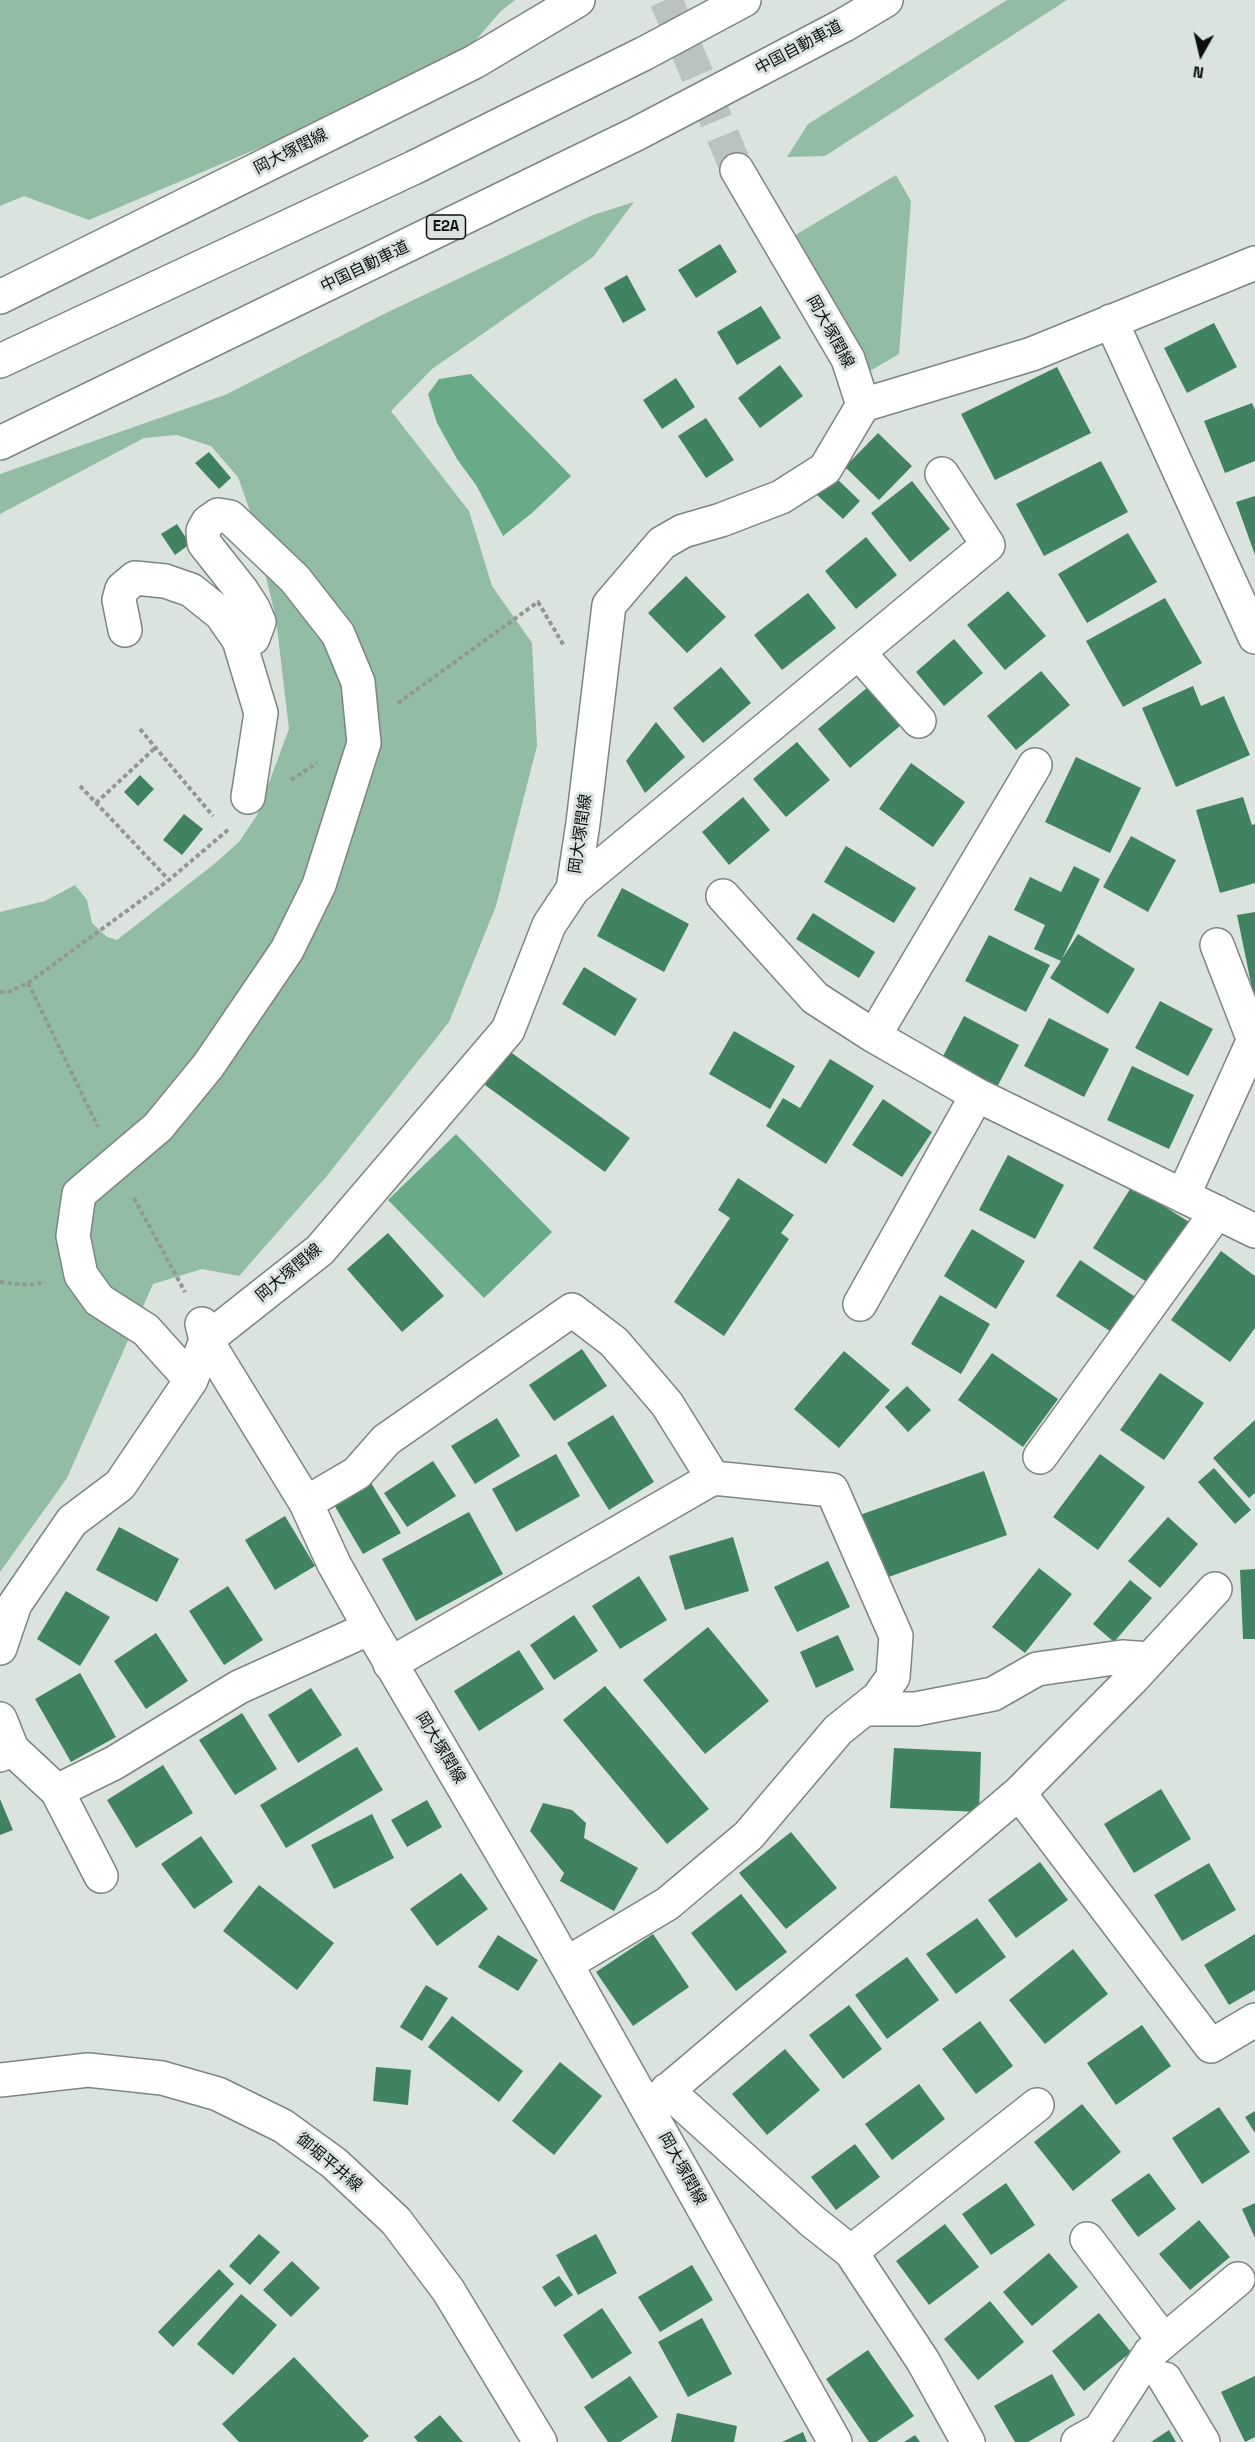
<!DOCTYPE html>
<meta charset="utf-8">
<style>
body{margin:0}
#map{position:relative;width:1255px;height:2442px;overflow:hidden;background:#dae3de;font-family:"Space Grotesk",sans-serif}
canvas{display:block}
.north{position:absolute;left:1171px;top:24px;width:60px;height:60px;-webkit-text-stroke:4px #dae3de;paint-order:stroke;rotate:188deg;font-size:16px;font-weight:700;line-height:24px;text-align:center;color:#0c0f0e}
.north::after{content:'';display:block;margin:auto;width:21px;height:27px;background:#0c0f0e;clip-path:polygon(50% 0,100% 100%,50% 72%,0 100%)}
</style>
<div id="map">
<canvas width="1255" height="2442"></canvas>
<div class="north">N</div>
</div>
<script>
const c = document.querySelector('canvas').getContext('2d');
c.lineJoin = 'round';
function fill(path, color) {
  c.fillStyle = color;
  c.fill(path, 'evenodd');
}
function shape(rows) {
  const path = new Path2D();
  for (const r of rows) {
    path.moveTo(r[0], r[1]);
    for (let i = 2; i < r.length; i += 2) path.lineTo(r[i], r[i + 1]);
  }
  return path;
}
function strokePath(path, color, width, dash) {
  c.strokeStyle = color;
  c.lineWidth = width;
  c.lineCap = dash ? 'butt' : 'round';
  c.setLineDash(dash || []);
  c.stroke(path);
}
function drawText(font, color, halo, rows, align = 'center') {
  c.font = font + ' "Space Grotesk","Noto Sans JP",sans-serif';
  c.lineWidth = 6;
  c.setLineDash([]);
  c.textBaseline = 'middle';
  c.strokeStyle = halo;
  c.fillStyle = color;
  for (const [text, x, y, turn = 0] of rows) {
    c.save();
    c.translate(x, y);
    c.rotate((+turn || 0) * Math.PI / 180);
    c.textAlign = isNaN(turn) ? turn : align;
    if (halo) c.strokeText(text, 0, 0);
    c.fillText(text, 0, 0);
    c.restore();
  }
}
const green = shape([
 [0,0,515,0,501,11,467,50,332,117,89,220,24,196,0,206],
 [1007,0,1067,0,825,156,787,157,808,124],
 [896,175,911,201,899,354,870,371,792,237],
 [634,202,593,257,432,369,391,411,469,511,492,586,532,643,537,746,496,906,449,1022,326,1177,239,1276,202,1269,153,1284,67,1478,0,1572,0,912,45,901,75,885,87,900,92,923,107,937,117,940,213,865,239,842,257,815,289,729,276,619,251,514,238,477,211,446,177,435,144,438,0,514,0,474,225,395,386,313,593,215]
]);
const water = shape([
 [471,374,571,476,532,513,503,536,476,485,457,459,437,423,428,394,439,379],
 [456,1134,552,1232,484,1298,388,1200]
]);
const building = shape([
 [720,244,737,272,696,298,678,270],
 [627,275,646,310,623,323,604,288],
 [761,306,781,338,737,365,717,332],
 [1214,323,1237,367,1187,393,1164,348],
 [780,365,803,396,760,428,738,398],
 [1057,367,1091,433,995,480,961,414],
 [676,378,695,407,662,429,643,400],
 [1252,403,1255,410,1255,461,1225,473,1204,421],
 [706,418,734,460,706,478,678,436],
 [878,433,912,466,879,500,845,467],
 [209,452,231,478,219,489,195,463],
 [1101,461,1128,512,1044,556,1016,504],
 [835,477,860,501,843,519,817,495],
 [912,481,950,529,910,562,871,513],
 [1255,496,1255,555,1236,502],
 [177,524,190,544,175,555,161,534],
 [1128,533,1157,582,1087,623,1058,574],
 [866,537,897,575,856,609,825,571],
 [686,576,726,617,687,653,648,613],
 [1008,591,1046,636,1005,670,967,625],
 [808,593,836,628,782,670,754,635],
 [1165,598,1202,663,1123,707,1086,641],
 [954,639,983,673,944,706,916,672],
 [721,667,751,703,703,743,673,708],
 [1041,671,1070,705,1016,750,987,716],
 [1193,686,1201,706,1224,696,1250,755,1176,787,1142,708],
 [868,687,901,725,850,768,818,729],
 [656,722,685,757,645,793,626,761],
 [797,742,830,780,786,817,753,779],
 [1076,757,1141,788,1110,853,1045,822],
 [911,763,965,802,933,847,879,809],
 [140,775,154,789,138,806,124,792],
 [743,797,770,830,729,865,702,832],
 [1243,797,1252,825,1255,824,1255,883,1220,893,1196,810],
 [184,814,203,829,182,855,163,840],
 [1131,836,1176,860,1148,912,1103,887],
 [846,846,916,888,894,923,824,882],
 [1074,866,1100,879,1062,959,1078,934,1135,969,1108,1014,1050,978,1061,961,1034,949,1045,925,1014,910,1030,877,1061,892],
 [622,888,689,924,664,972,597,936],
 [1255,912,1255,998,1254,998,1237,915],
 [813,913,875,952,859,978,796,939],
 [989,935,1050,965,1026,1012,965,981],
 [584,967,637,999,615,1036,562,1004],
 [1160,1001,1213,1029,1188,1076,1135,1048],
 [964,1016,1019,1045,995,1091,940,1062],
 [1049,1018,1109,1049,1084,1097,1024,1066],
 [734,1031,795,1066,770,1109,709,1074],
 [509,1051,630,1138,605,1172,485,1085],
 [830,1059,874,1086,826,1164,766,1126,783,1098,800,1108],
 [1132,1066,1194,1095,1169,1149,1107,1120],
 [883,1099,932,1132,902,1177,852,1145],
 [1008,1155,1064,1185,1035,1239,979,1210],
 [738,1178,794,1215,781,1233,789,1239,724,1336,674,1302,730,1218,718,1210],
 [1132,1186,1189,1222,1150,1284,1093,1248],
 [972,1229,1025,1261,996,1309,944,1276],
 [388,1233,444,1296,402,1332,347,1269],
 [1221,1251,1255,1276,1255,1328,1230,1362,1171,1320],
 [1080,1260,1137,1298,1113,1333,1056,1296],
 [940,1295,990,1324,961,1374,911,1344],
 [582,1349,607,1386,554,1421,529,1385],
 [844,1351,890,1390,839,1448,794,1409],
 [992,1353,1058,1399,1023,1447,958,1400],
 [1160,1373,1204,1403,1164,1460,1120,1430],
 [907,1386,931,1410,908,1432,885,1407],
 [613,1415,654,1482,609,1510,567,1443],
 [497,1418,520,1456,475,1484,451,1446],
 [1255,1420,1255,1493,1249,1498,1213,1458],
 [556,1454,580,1496,516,1532,492,1489],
 [1100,1454,1145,1487,1098,1550,1053,1517],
 [433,1461,456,1496,407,1527,384,1493],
 [1214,1468,1251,1510,1235,1524,1198,1482],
 [984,1471,1007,1535,880,1580,857,1516],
 [370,1481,401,1533,363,1554,333,1503],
 [469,1512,503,1574,416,1621,382,1559],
 [285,1516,315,1566,275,1590,245,1540],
 [1168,1517,1198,1544,1160,1588,1128,1561],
 [119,1527,179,1559,157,1602,96,1570],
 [733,1537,749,1591,685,1610,669,1556],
 [828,1561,850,1607,797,1632,774,1587],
 [1039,1568,1072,1594,1025,1653,992,1627],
 [1255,1569,1255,1639,1243,1639,1240,1570],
 [639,1576,667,1620,620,1649,592,1606],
 [1130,1580,1152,1598,1114,1642,1093,1624],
 [228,1586,263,1640,224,1665,189,1611],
 [66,1591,110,1617,80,1666,37,1639],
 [574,1615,598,1651,554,1680,530,1645],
 [708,1627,769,1701,705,1754,643,1680],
 [156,1633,188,1681,146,1709,114,1661],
 [838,1635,854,1670,816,1688,800,1652],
 [519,1650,544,1689,479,1731,454,1691],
 [80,1673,116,1737,71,1762,35,1699],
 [605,1686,709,1809,667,1844,563,1720],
 [311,1688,342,1735,298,1763,268,1715],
 [242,1713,277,1769,235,1795,199,1740],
 [357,1747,383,1790,286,1848,260,1805],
 [894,1748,981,1752,979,1812,890,1808],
 [163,1765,193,1813,136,1848,107,1800],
 [1161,1789,1191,1839,1134,1873,1104,1824],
 [0,1799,13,1830,0,1835],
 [427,1800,442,1827,407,1847,391,1820],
 [543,1803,572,1810,586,1823,584,1838,638,1868,614,1911,560,1881,564,1873,530,1831],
 [372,1814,394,1858,334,1889,311,1845],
 [791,1832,837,1888,786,1929,739,1873],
 [201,1836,233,1882,194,1909,161,1864],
 [1040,1862,1068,1900,1016,1938,988,1900],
 [1209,1863,1236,1910,1182,1941,1154,1895],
 [461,1873,488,1909,437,1946,410,1909],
 [259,1885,334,1943,297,1990,223,1931],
 [741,1894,787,1952,736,1991,691,1933],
 [977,1918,1006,1957,956,1994,926,1954],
 [653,1934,689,1987,633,2026,596,1972],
 [1255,1934,1255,1990,1229,2005,1204,1965],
 [498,1935,538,1960,518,1991,478,1967],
 [1073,1949,1108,1994,1045,2044,1009,2000],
 [907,1957,939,2000,887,2039,855,1995],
 [426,1985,448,1998,422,2041,400,2027],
 [849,2005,882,2049,843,2079,809,2035],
 [452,2016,523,2071,499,2102,428,2047],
 [980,2021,1013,2066,976,2094,942,2049],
 [1142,2025,1171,2066,1116,2105,1087,2063],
 [785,2049,820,2090,767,2135,732,2094],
 [560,2062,602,2096,554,2155,512,2121],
 [376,2067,411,2070,408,2105,373,2101],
 [919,2084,945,2119,892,2160,865,2124],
 [1082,2104,1121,2152,1073,2191,1034,2142],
 [1219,2107,1250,2152,1202,2184,1172,2138],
 [1255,2111,1255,2133,1245,2117],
 [855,2144,880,2177,836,2210,811,2177],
 [1149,2173,1176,2209,1138,2237,1111,2200],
 [1006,2183,1035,2225,991,2255,962,2214],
 [1255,2203,1255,2238,1242,2209],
 [1199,2220,1230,2257,1190,2290,1159,2254],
 [945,2224,979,2267,929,2305,896,2261],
 [259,2234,280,2252,250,2285,229,2266],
 [596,2234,617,2273,578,2295,556,2255],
 [1049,2253,1078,2287,1032,2326,1003,2292],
 [292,2261,320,2288,291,2317,263,2290],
 [692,2265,713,2300,660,2332,638,2297],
 [219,2269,234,2284,173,2347,158,2332],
 [559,2276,573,2295,555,2307,542,2287],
 [241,2294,277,2325,233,2375,197,2344],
 [990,2301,1024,2342,978,2380,944,2339],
 [602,2308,632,2353,592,2379,563,2335],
 [1099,2313,1131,2352,1084,2391,1052,2351],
 [702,2318,732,2374,688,2397,658,2342],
 [868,2350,914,2416,876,2442,869,2442,826,2379],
 [294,2357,369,2436,362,2442,239,2442,222,2424],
 [1052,2374,1075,2415,1028,2442,1015,2442,994,2406],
 [630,2376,658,2417,620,2442,608,2442,584,2407],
 [1255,2376,1255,2437,1245,2442,1221,2392],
 [677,2413,737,2426,734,2442,671,2442],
 [440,2415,463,2442,418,2442,414,2437],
 [1169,2430,1176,2442,1151,2442],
 [803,2432,807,2442,782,2442],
 [915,2435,920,2442,904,2442]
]);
const minorTunnel = shape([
 [666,0,737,170]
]);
const path = shape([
 [398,703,538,602,564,646],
 [140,729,213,816],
 [291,780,317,763],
 [80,786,169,880],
 [96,803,155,748],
 [28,983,98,1127],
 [0,992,8,992,28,983,169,880,229,829],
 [134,1198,185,1292],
 [0,1282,29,1285,45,1282]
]);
const minor = shape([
 [0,297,474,62,578,0],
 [1111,321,1255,637],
 [863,405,1032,354,1255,263],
 [125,630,119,600,122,589,135,578,165,581,191,590,221,614,239,640,253,638,259,622,253,608,242,591,204,543,203,531,208,522,218,515,230,517,295,579,338,634,358,682,364,743,319,885,287,950,208,1066,158,1127,79,1194,73,1236,81,1275,99,1300,146,1330,191,1380,206,1340,202,1324],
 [239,640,261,713,248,797],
 [859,653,919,721],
 [573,889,988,545,942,474],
 [723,896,815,998,874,1036,977,1095,1255,1231],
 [1217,945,1253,1038],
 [874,1036,1035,765],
 [1183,1196,1255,1037],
 [860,1304,977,1095],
 [206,1340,320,1250,508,1030,549,925,573,889,583,823,609,605,662,543,683,531,721,520,781,497,825,469,863,405,848,359,737,170],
 [206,1340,306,1503,334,1564,370,1628,539,1916,835,2442],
 [1040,1457,1217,1212],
 [306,1503,357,1473,386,1440,572,1310,614,1342,667,1404,713,1478,390,1664],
 [0,1648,15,1604,72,1521,120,1485,191,1380],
 [864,1709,916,1709,993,1694,1037,1669,1122,1657,1150,1659],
 [0,1719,12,1749,0,1755],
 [12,1749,57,1791,101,1876],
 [57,1791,114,1763,239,1687,370,1628],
 [1019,1793,1131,1680,1215,1589],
 [566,1964,667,1904,749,1835,838,1730,878,1698,893,1677,896,1636,832,1490,713,1478],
 [0,2080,88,2070,162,2078,218,2094,283,2126,334,2163,396,2221,448,2290,540,2442],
 [667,2090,812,2221,851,2252,923,2361,968,2442],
 [648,2107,1019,1793,1211,2046,1255,2020],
 [1087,2239,1164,2341],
 [851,2252,1037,2105],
 [1165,2379,1203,2442],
 [1078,2442,1100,2430,1150,2353,1238,2279]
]);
const highway = shape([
 [0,361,413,168,645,53,744,0],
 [0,443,636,134,844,25,886,0]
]);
const shields = [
 [446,227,39]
];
const shieldNames = [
 ["E2A",446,227]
];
const streetNames = [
 ["中国自動車道",799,48,-28],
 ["岡大塚閏線",291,152,-27],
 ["中国自動車道",365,267,-26],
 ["岡大塚閏線",830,332,61],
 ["岡大塚閏線",581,834,-82],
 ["岡大塚閏線",289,1273,-40],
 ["岡大塚閏線",440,1748,59],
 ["御堀平井線",329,2163,40],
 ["岡大塚閏線",682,2169,61]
];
fill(green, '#92bca3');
fill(water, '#69ab86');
fill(building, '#418360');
strokePath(minorTunnel, '#bbc3bf', 33, [33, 16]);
strokePath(minor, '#7d8580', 36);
strokePath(highway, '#7d8580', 36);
strokePath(path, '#919894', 4, [4.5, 3]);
strokePath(minor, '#fff', 33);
strokePath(highway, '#fff', 33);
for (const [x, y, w] of shields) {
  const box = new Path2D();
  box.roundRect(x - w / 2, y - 12, w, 24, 4.5);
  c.fillStyle = '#dae3de';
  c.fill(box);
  strokePath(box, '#0c0f0e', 1.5);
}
drawText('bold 15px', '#0c0f0e', null, shieldNames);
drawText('16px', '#0c0f0e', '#dae3de', streetNames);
</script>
